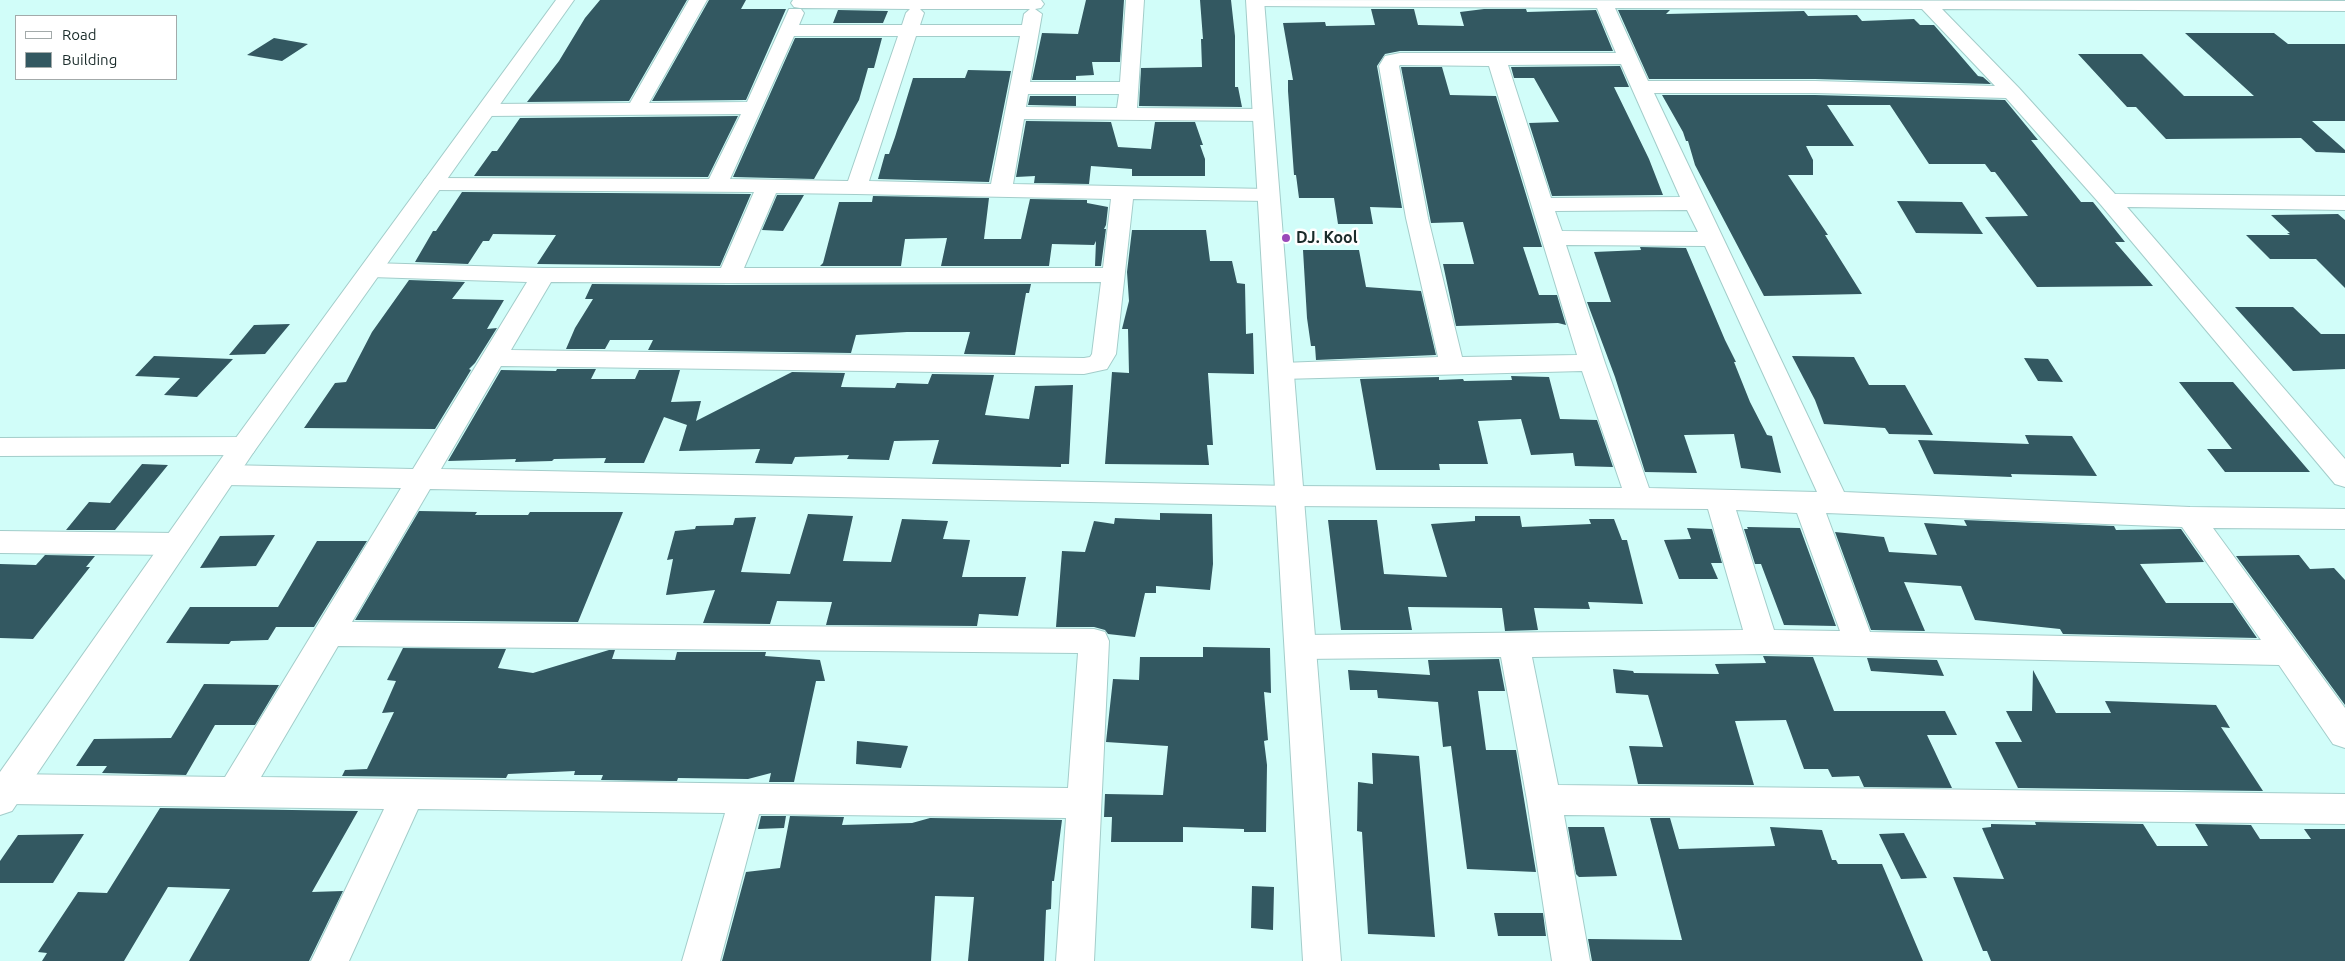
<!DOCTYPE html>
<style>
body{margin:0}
#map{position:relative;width:2345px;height:961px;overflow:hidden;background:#d1fdf9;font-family:Ubuntu,sans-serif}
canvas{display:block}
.legend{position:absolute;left:15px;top:15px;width:162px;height:65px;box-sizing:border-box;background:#fff;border:1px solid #a3aaaa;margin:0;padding:6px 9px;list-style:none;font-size:15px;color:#1a2b2a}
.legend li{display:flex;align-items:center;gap:10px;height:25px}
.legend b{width:25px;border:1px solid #a3aaaa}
</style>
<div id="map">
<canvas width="2345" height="961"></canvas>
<ul class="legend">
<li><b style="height:6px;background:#fff"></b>Road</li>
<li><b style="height:14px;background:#335861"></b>Building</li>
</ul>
</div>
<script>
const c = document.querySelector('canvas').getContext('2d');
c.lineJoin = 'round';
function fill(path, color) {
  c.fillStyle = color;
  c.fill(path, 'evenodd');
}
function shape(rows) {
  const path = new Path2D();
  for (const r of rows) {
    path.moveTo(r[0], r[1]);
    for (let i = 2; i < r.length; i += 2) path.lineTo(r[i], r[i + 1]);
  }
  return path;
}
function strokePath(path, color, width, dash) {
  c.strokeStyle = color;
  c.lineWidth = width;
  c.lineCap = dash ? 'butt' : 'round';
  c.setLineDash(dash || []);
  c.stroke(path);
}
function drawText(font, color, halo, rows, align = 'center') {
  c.font = font + ' Ubuntu,sans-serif';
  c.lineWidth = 5;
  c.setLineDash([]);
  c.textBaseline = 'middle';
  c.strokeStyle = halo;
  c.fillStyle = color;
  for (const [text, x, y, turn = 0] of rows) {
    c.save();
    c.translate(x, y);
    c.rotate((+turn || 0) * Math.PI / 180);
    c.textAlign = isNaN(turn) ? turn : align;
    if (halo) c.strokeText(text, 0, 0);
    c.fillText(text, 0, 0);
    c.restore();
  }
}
const building = shape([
 [600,0,687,0,629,101,527,102,559,61,585,18],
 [709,0,746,0,741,9,786,9,746,100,652,101],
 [1086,0,1124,0,1120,62,1092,62,1094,75,1076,76,1076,80,1032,80,1042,33,1078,34],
 [1200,0,1231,0,1235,36,1235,87,1238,87,1242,107,1139,106,1141,68,1202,67,1201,39,1203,39],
 [1371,9,1414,9,1418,25,1464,26,1460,12,1484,9,1526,9,1527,12,1596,10,1613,51,1400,51,1385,54,1377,66,1402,208,1370,207,1373,224,1338,224,1334,198,1299,198,1296,175,1294,175,1288,91,1288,80,1293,80,1283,23,1325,22,1326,26,1375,25],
 [838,10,888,11,883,23,833,23],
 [1618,10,1670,10,1666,14,1804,11,1808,16,1857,15,1862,21,1914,19,1920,25,1934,25,1978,76,1983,77,1991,84,1815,79,1649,79],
 [2185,33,2274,33,2288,44,2345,44,2345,121,2312,121,2345,150,2345,153,2316,152,2301,138,2166,139,2136,107,2127,107,2078,54,2142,54,2184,96,2254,96],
 [274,38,308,44,282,61,247,55],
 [795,38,882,38,874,68,868,68,859,100,814,179,733,177],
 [1620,66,1629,87,1614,87,1649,159,1663,195,1552,196,1529,123,1559,122,1534,78,1514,78,1511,67],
 [1401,67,1442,67,1450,95,1496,96,1542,247,1523,247,1539,295,1557,295,1566,325,1558,323,1456,326,1443,264,1474,264,1463,222,1431,223],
 [968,70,1011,71,989,182,878,179,885,154,889,154,895,137,913,78,965,78],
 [1662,95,1815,95,2005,100,2038,140,2031,140,2081,202,2093,202,2125,242,2115,242,2153,286,2037,287,1985,217,2028,216,1995,172,1991,172,1985,164,1929,164,1890,105,1827,105,1854,146,1806,146,1813,160,1813,175,1788,175,1828,235,1825,235,1862,294,1764,296,1695,165,1688,141,1686,141,1683,132],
 [1030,96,1076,96,1076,106,1028,105],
 [738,116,708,177,474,176,492,151,497,151,520,118],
 [1026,121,1111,122,1118,147,1151,149,1155,122,1195,122,1203,145,1200,145,1205,159,1205,176,1132,176,1132,169,1091,166,1089,184,1034,183,1035,176,1016,177],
 [462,192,751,194,720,266,537,264,556,235,493,234,489,241,483,241,468,264,415,262,433,231,436,231],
 [777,195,804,195,783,231,762,230],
 [873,196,989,198,984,239,1021,239,1030,199,1087,200,1087,203,1108,207,1106,225,1104,229,1106,229,1101,266,1095,266,1096,241,1094,245,1052,244,1049,266,941,266,947,238,905,239,901,266,820,266,823,263,839,202,872,202],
 [1897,201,1962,202,1983,234,1916,233],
 [2338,214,2345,220,2345,288,2316,259,2270,259,2246,235,2290,235,2287,233,2290,233,2271,215],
 [1132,230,1206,230,1210,261,1232,261,1237,283,1245,284,1246,334,1253,333,1254,374,1208,373,1213,445,1207,445,1209,465,1105,464,1112,372,1129,373,1128,329,1122,329,1129,301,1127,272],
 [1640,247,1686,248,1725,340,1736,362,1734,362,1750,402,1767,435,1772,436,1781,473,1741,468,1734,434,1684,435,1697,473,1645,472,1615,377,1587,302,1611,302,1594,252,1641,250],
 [1303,250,1359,250,1366,287,1421,291,1436,355,1316,360,1315,346,1311,346,1307,318],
 [409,280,465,282,452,299,504,300,487,329,497,328,475,363,469,369,471,370,435,429,304,428,335,383,346,382,372,332],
 [592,284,729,285,1031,284,1029,293,1026,293,1015,355,964,354,970,332,907,332,856,335,851,353,648,350,653,340,610,340,605,349,566,349,575,328,593,299,585,299],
 [2235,307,2293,307,2321,334,2345,334,2345,369,2293,371],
 [290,324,265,354,229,355,254,325],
 [154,356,233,359,197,397,164,395,180,378,135,376],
 [1792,356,1854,357,1869,385,1905,385,1933,435,1889,434,1885,428,1824,424,1815,400],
 [2024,358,2048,359,2063,382,2038,381],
 [557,369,596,369,591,379,635,379,639,370,680,370,671,402,701,401,696,421,792,372,845,373,841,387,895,388,897,383,928,384,932,374,994,375,985,415,1029,419,1035,386,1073,385,1069,464,1061,464,1061,467,932,464,939,440,894,441,889,460,847,459,849,455,795,457,792,464,755,463,760,449,679,451,687,425,664,417,644,463,604,463,606,458,554,459,552,461,515,462,516,459,448,461,501,370,556,371],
 [1511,376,1549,377,1560,419,1597,420,1613,467,1575,466,1573,453,1531,455,1521,419,1478,421,1488,464,1439,464,1440,470,1376,470,1360,379,1439,377,1439,380,1463,379,1464,381,1512,380],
 [2179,382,2233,382,2310,472,2225,472,2207,449,2232,449],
 [2025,435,2072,436,2097,476,2011,474,2012,477,1934,474,1918,440,2029,444],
 [142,464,168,465,115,530,66,530,89,502,110,503],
 [419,511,477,512,475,515,528,515,530,512,623,512,578,622,355,620],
 [1160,513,1212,514,1213,564,1210,590,1156,586,1156,593,1145,593,1135,637,1108,634,1105,630,1094,627,1056,627,1062,551,1085,552,1094,521,1114,524,1115,518,1160,520],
 [808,514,853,516,843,561,891,562,902,519,948,521,943,539,970,540,962,577,1026,577,1018,616,979,614,977,626,826,625,832,602,777,601,770,624,703,623,715,590,666,595,673,559,667,560,675,531,695,529,696,526,733,525,735,518,756,517,741,572,790,574],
 [1475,516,1520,516,1522,527,1591,524,1589,519,1614,519,1622,540,1627,540,1643,604,1588,602,1590,609,1534,608,1538,630,1505,631,1502,608,1408,607,1412,630,1341,630,1328,520,1377,520,1384,574,1447,577,1431,524,1475,521],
 [1964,520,2114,526,2116,530,2181,529,2204,562,2140,564,2166,603,2233,603,2257,638,2063,634,2060,629,1975,620,1961,586,1904,582,1925,631,1871,630,1835,532,1884,537,1889,552,1937,555,1924,523,1967,526],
 [1747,527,1800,528,1836,626,1784,625,1761,564,1755,564,1744,529,1748,529],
 [1687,528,1712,529,1722,563,1711,563,1718,579,1679,579,1664,540,1691,539],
 [275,535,256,566,200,568,220,536],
 [317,541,367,541,314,627,276,627,268,640,231,641,229,644,166,643,190,607,278,607],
 [45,555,95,556,86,567,90,567,33,639,0,638,0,564,36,565],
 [2299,555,2310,569,2334,568,2345,580,2345,705,2236,556],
 [1203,647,1270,648,1271,693,1264,692,1268,740,1264,741,1267,765,1266,832,1244,832,1244,829,1183,827,1183,842,1111,842,1112,817,1104,817,1105,794,1163,795,1168,746,1106,742,1113,679,1139,680,1140,657,1203,657],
 [403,648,506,649,498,668,533,673,609,650,615,650,612,659,675,660,677,652,766,652,765,656,820,660,825,681,816,681,794,782,769,782,771,773,748,779,678,778,677,781,671,781,601,780,603,775,574,775,575,771,508,774,506,778,342,776,345,770,367,769,394,712,382,713,396,681,387,680],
 [1763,656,1813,657,1834,711,1945,711,1957,735,1927,735,1952,788,1864,787,1859,776,1832,777,1828,769,1804,769,1786,720,1735,721,1754,785,1638,784,1629,746,1663,747,1648,695,1616,693,1613,669,1633,671,1634,673,1719,674,1715,664,1766,663],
 [1867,658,1937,660,1944,676,1871,671],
 [1499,659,1505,691,1478,691,1486,750,1516,750,1536,872,1467,869,1451,746,1443,747,1438,702,1378,698,1377,690,1350,690,1348,670,1430,675,1428,660],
 [2033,670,2056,713,2111,713,2105,701,2216,705,2230,728,2221,727,2263,791,2018,788,1995,742,2022,742,2006,711,2032,711],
 [204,684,279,685,255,725,215,725,186,775,102,773,107,766,76,766,94,739,171,738],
 [857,741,908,746,901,768,856,764],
 [1372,753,1419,756,1435,937,1368,934,1362,832,1357,831,1358,782,1373,784],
 [160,808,358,811,312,892,343,891,309,961,189,961,230,889,168,887,124,961,42,961,47,953,38,952,78,892,107,893],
 [761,816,786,816,784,828,758,829],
 [790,816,844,817,842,825,912,823,930,818,1062,820,1054,881,1052,881,1051,909,1046,910,1044,961,968,961,974,897,935,896,931,961,722,961,746,872,780,868],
 [1650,818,1670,818,1679,849,1775,846,1770,827,1822,830,1832,860,1836,860,1838,864,1882,864,1923,961,1592,961,1588,939,1682,940],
 [2035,822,2143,824,2157,846,2208,846,2195,824,2251,825,2260,839,2311,839,2304,829,2345,829,2345,961,1991,961,1987,951,1983,951,1953,877,2004,879,1982,828,1991,827,1991,824,2036,825],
 [1568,827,1604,827,1617,876,1579,877,1576,874],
 [1904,833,1927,878,1901,879,1879,834],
 [84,834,53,883,0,883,0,861,18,835],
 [1252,886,1274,887,1273,930,1251,928],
 [1494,913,1543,913,1546,936,1498,936]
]);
const street = shape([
 [689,0,707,0,649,103,747,102,789,9,801,9,804,13,799,25,902,25,906,13,910,9,800,8,794,7,791,3,793,0,1041,0,1044,4,1041,8,1035,9,1042,14,1030,82,1120,82,1126,0,1144,0,1137,108,1263,109,1270,111,1273,115,1270,119,1263,121,1024,119,1013,184,1268,189,1276,190,1279,195,1276,200,1268,201,1133,199,1116,354,1107,369,1084,374,501,366,441,469,1291,486,1622,488,1582,371,1282,379,1273,377,1269,371,1273,365,1282,363,1438,357,1406,218,1379,66,1385,56,1400,53,1616,53,1597,8,1255,6,1249,5,1247,0,2345,1,2345,11,1942,9,2019,88,2115,194,2345,196,2345,210,2127,207,2345,459,2345,487,2335,484,2101,205,2006,98,1815,93,1654,93,1844,492,2190,507,2345,509,2345,529,2213,528,2345,708,2345,748,2333,744,2279,665,1762,654,1532,657,1558,785,2345,794,2345,824,1564,815,1590,961,1552,961,1527,800,1501,657,1301,659,1290,656,1286,647,1290,638,1301,635,1743,630,1708,509,1291,506,430,489,352,622,1094,629,1105,632,1109,641,1094,961,1056,961,1066,818,759,814,720,961,682,961,725,813,418,809,349,961,311,961,384,809,8,804,0,801,0,777,8,774,225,777,401,488,225,485,215,482,211,475,215,468,225,465,413,469,527,282,371,277,363,275,359,270,363,265,371,263,543,268,721,268,754,192,433,190,425,189,422,184,425,179,433,178,709,179,741,114,487,116,480,114,477,110,480,106,487,104,630,103,689,0],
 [1615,8,1922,9,1995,86,1815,81,1648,81,1615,8],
 [920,9,1030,9,1024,14,1022,25,920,25,924,13,920,9],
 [794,36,898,36,848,181,730,179,794,36],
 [916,36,1020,36,991,184,869,181,916,36],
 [1621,64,1680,197,1551,198,1508,65,1621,64],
 [1400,65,1489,66,1577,355,1462,357,1428,218,1399,66,1400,65],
 [1028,94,1119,94,1117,108,1026,107,1028,94],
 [776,193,856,194,1111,199,1103,268,744,268,776,193],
 [1687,210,1698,232,1562,231,1555,211,1687,210],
 [1566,245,1705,246,1817,492,1649,488,1605,363,1566,245],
 [551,282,729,283,1101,282,1092,354,1090,357,1084,358,511,350,551,282],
 [1736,510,1797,513,1840,631,1774,630,1736,510],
 [1826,513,2182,527,2261,640,1870,632,1826,513],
 [338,646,1078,653,1068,788,261,777,338,646],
 [244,437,253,439,257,446,253,453,244,455,0,456,0,438,244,437],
 [0,531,176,533,186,536,190,544,186,552,176,555,0,553,0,531]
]);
const secondary = shape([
 [556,0,574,0,253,453,12,811,0,815,0,772,235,439,556,0],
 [1246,0,1264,0,1341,961,1303,961,1246,0]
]);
const markers = [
 [1286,238,5,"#9949b9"]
];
const poiNames = [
 ["DJ. Kool",1296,238]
];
fill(building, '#335861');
strokePath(street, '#a3cdca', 2);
strokePath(secondary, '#a3cdca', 2);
fill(street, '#fff');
fill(secondary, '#fff');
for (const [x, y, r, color] of markers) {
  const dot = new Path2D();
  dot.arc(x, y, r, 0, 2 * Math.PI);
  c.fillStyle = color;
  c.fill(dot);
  strokePath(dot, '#fff', 2);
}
drawText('bold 16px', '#1a2b2a', '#fff', poiNames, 'left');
</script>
